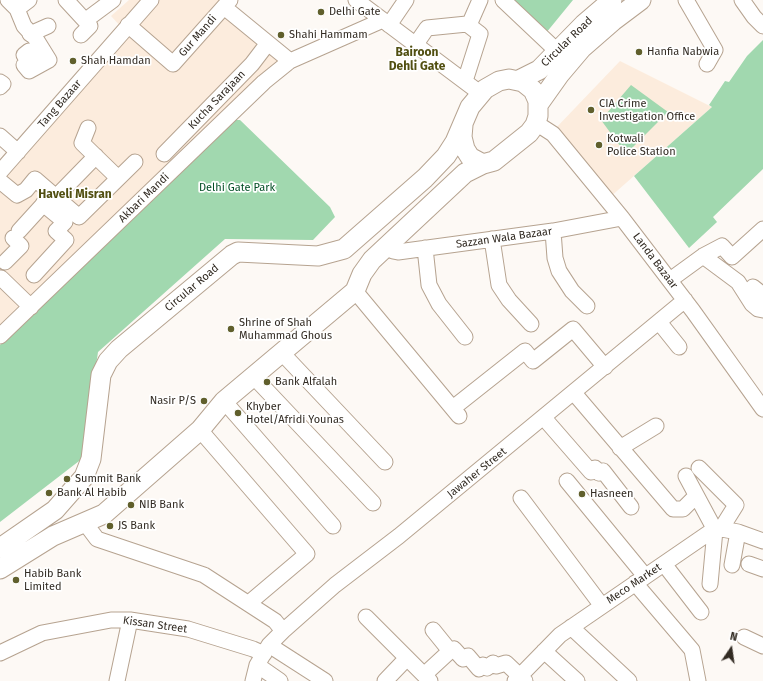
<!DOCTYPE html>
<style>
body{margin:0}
#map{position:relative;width:763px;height:681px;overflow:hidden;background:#fdf9f5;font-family:"Fira Sans",sans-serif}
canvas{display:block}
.north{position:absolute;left:711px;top:629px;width:40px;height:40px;-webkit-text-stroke:3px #fff;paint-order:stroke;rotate:13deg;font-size:11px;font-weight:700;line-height:16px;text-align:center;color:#322b23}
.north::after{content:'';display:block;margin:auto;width:14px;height:18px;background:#322b23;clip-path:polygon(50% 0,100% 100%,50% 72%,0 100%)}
</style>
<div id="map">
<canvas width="763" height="681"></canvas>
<div class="north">N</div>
</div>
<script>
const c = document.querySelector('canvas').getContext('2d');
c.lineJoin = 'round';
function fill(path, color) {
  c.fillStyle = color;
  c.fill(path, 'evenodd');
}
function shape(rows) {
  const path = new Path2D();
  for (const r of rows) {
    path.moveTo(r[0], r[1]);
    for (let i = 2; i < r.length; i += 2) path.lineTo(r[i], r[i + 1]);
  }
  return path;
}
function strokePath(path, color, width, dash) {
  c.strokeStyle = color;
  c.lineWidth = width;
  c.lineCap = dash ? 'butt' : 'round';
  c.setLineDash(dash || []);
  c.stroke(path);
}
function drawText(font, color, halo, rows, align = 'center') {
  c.font = font + ' "Fira Sans",sans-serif';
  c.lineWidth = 3.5;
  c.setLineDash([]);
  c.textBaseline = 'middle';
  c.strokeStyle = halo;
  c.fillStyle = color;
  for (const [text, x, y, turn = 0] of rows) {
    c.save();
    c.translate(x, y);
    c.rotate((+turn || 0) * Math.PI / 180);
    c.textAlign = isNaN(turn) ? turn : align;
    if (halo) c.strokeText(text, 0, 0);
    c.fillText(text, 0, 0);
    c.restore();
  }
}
const built = shape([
 [129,0,230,0,224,6,290,61,0,336,0,172,123,29,111,16],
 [620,61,712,107,609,198,554,130]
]);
const green = shape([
 [506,0,573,0,546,33],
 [763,40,763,169,713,217,717,222,689,248,634,176,712,107,709,105,725,81,729,82,747,56],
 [631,85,668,112,626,154,601,120],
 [234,120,240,120,330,207,335,217,313,240,225,239,98,352,83,458,0,522,0,345]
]);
const minor = shape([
 [8,0,17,9,24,26,36,39,49,60,29,71,24,65],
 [66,0,90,26,81,35],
 [356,0,480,93],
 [503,0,557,51],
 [686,0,715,50,707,64],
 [742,0,754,17,763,26],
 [224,7,290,61],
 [17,9,29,0],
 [86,20,113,0],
 [128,25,173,64,230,0],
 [389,25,406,0],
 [469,25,480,0],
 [30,34,48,26],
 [416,44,427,28,467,24,480,34,465,81],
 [24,55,29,51,41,63],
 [0,82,3,84,0,87],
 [536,123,553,134,622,218,693,311,763,409],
 [88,128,82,143,118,178],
 [0,136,18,152],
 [164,154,252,64,268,43],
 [0,172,151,0],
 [0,181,17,195,26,190,35,179,79,217,135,162],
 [56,197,96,156],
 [19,231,49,198],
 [553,231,555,258,559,271,572,291,587,306],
 [492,239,499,285,509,300,531,324],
 [387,245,393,251,398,252,553,231,622,218],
 [425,248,429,285,439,304,465,337],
 [703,256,738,282,752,304,758,309,763,310],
 [5,262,21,246,13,238],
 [34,275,66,240,56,231,65,222,43,204],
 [1,278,31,307],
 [670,280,703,256,722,246,732,257,763,229],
 [753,287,763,295],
 [355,291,459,416],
 [659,322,679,347],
 [0,336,264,82,290,61,383,20],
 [282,353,385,462],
 [254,377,373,503],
 [574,393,673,509,683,509,696,496],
 [224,401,333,526],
 [453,408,525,351,533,361,573,329,605,367],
 [544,418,591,472,595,468,599,473,603,471,631,507],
 [200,430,307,554,249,603],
 [620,448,656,426],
 [699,468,736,505,721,529],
 [686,476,715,530,710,584],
 [567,481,645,576],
 [521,498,602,606],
 [85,523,97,539,204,575,275,621,283,631],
 [738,532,763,541],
 [664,564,701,612],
 [749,564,763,569],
 [635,583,692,650,698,681],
 [366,617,430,681],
 [571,627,629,681],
 [433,630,450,651,454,649,463,659,468,656,479,669,483,665,487,668,493,663,496,666,506,663,525,681],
 [744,637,763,646],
 [269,645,325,681],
 [544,651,577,681],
 [0,653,42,633,111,620,130,620,188,629,253,649,264,654],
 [257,665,280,681],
 [424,675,450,651],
 [117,681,130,620],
 [253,681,257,665,269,645,283,631,335,585,399,536,685,300],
 [385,681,407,658],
 [515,681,560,635,716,528,738,532,732,565]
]);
const major = shape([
 [519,80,539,70,584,24,612,0],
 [538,105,560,74,582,48,613,21,641,0],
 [463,125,462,137,465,149,470,157,483,164],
 [0,548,55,510,84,477,91,459,101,375,108,361,119,349,232,255,238,252,318,256,344,249,425,178,446,156,455,142,470,107,485,89,499,81,509,79,523,82,533,90,538,101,538,116,535,125,529,133,494,161,483,164,465,173,372,260,362,274,355,291,224,401,200,430,104,514,53,536,0,569]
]);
const markers = [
 [321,12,4,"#605f2c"],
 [281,35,4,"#605f2c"],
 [639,52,4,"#605f2c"],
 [73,61,4,"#605f2c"],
 [591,110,4,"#605f2c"],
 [599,145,4,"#605f2c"],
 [231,329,4,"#605f2c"],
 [267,382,4,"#605f2c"],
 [204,401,4,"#605f2c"],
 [238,413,4,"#605f2c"],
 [67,479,4,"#605f2c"],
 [49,493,4,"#605f2c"],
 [582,494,4,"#605f2c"],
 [131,505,4,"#605f2c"],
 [110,526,4,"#605f2c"],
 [16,580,4,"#605f2c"]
];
const poiNames = [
 ["Delhi Gate",329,12],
 ["Shahi Hammam",289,35],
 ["Hanfia Nabwia",647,52],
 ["Shah Hamdan",81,61],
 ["CIA Crime",599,104],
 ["Investigation Office",599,117],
 ["Kotwali",607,139],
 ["Police Station",607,152],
 ["Shrine of Shah",239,323],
 ["Muhammad Ghous",239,336],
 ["Bank Alfalah",275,382],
 ["Nasir P/S",196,401,"right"],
 ["Khyber",246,407],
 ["Hotel/Afridi Younas",246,420],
 ["Summit Bank",75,479],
 ["Bank Al Habib",57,493],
 ["Hasneen",590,494],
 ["NIB Bank",139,505],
 ["JS Bank",118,526],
 ["Habib Bank",24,574],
 ["Limited",24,587]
];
const streetNames = [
 ["Gur Mandi",198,36,-49],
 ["Circular Road",567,42,-44],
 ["Kucha Sarajaan",217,100,-46],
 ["Tang Bazaar",60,104,-49],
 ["Akbari Mandi",144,198,-44],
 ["Sazzan Wala Bazaar",504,238,-8],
 ["Landa Bazaar",655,261,53],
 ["Circular Road",192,288,-40],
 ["Jawaher Street",477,473,-39],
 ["Meco Market",634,584,-34],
 ["Kissan Street",155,625,8]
];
const parkNames = [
 ["Delhi Gate Park",237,188]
];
const neighbourhoodNames = [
 ["Bairoon",417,53],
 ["Dehli Gate",417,67],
 ["Haveli Misran",75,195]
];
fill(built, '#fcecdd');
fill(green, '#a1d8af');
strokePath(minor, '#b6a390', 17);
strokePath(major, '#b6a390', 21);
strokePath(minor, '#fff', 15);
strokePath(major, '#fff', 19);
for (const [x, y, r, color] of markers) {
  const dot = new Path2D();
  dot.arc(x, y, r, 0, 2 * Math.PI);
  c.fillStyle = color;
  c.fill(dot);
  strokePath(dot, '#fff', 1.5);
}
drawText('11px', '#322b23', '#fff', poiNames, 'left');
drawText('11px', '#322b23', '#fff', streetNames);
drawText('11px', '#014d24', '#fff', parkNames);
drawText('bold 12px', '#514f11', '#fff', neighbourhoodNames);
</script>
